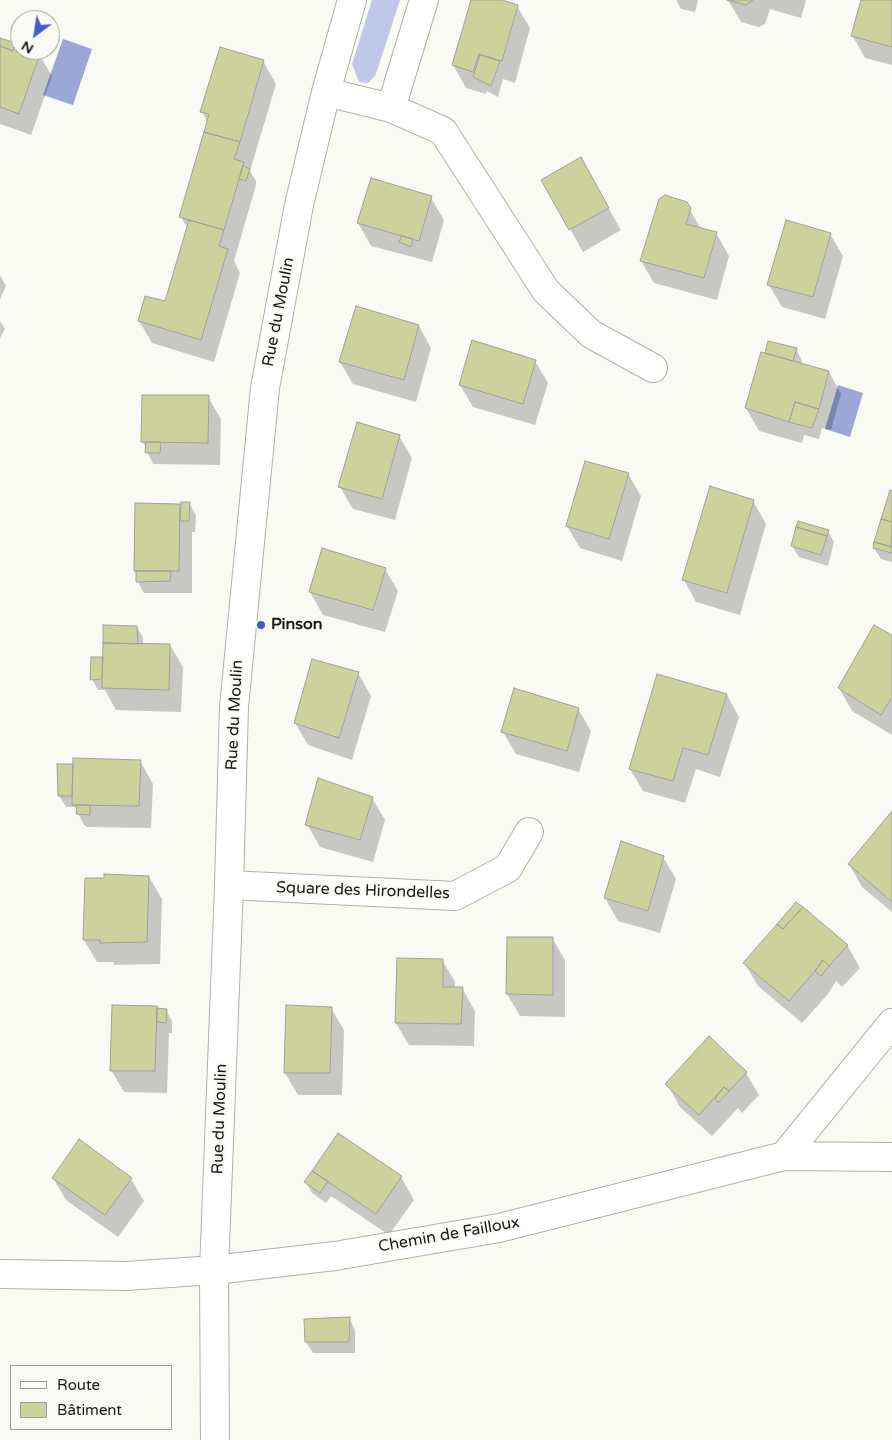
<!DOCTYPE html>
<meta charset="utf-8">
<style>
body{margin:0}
#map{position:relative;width:892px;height:1440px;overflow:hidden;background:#f9faf4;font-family:"Varela Round",sans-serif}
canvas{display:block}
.legend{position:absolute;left:10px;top:1365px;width:162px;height:65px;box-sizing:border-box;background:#f9faf4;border:1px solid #9fa09b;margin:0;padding:6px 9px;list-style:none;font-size:15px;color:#181816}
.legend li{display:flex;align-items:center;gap:10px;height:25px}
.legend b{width:25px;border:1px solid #9fa09b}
.north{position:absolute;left:10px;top:10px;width:50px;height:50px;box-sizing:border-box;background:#f9faf4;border:1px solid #9fa09b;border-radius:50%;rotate:211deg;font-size:14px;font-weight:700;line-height:20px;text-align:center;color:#181816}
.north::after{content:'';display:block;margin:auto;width:18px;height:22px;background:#4859ce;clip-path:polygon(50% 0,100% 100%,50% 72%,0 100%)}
</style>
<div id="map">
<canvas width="892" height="1440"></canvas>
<ul class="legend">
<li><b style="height:6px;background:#fff"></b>Route</li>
<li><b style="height:14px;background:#cdd29d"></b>Bâtiment</li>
</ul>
<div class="north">N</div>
</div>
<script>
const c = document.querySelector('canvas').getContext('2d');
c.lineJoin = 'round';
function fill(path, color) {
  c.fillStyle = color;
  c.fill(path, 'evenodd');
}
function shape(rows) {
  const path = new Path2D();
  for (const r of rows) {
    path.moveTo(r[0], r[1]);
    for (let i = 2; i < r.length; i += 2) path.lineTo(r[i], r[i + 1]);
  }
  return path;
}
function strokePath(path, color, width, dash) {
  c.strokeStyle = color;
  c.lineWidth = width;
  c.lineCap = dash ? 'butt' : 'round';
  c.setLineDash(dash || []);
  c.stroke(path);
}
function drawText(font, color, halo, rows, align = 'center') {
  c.font = font + ' "Varela Round",sans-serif';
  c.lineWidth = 4;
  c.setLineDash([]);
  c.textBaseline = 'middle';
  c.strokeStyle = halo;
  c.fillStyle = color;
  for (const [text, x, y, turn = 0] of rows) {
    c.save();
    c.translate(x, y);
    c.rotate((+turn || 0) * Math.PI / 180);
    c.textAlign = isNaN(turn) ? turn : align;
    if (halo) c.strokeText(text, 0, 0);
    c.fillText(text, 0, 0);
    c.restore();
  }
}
const green = shape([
 [372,0,400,0,378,68,375,76,368,83,359,82,352,64]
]);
const water = shape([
 [63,39,92,49,73,105,43,95],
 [838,385,863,393,850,437,825,429]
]);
const shadow = shape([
 [472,0,498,0,517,6,530,28,515,83,503,79,498,97,487,91,486,94,466,88,453,65],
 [676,0,698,0,695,12,681,9],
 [728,0,806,0,801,18,770,9,765,24,759,27,741,22],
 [862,0,892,0,892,65,865,58,852,35],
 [0,39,20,46,20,50,30,50,39,54,52,76,31,135,0,124],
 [263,61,276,84,250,171,256,181,256,185,234,261,240,273,214,362,152,343,139,321,166,303,188,229,181,217,208,123,202,112],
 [543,181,593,181,621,230,583,252],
 [431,198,444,220,432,262,371,246,358,223],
 [686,203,701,229,716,233,729,256,717,300,654,283,641,261],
 [830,234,843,256,825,319,782,307,769,285],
 [0,275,6,286,0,299],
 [0,321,5,329,0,338],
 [419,326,431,348,416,402,353,384,340,362],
 [796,349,802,361,801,364,829,372,841,394,831,430,822,428,819,439,804,435,802,443,759,431,746,408,768,355,767,352],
 [535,361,548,383,535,425,473,407,460,385],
 [208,397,221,419,220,465,153,464,143,442],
 [399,436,412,458,395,520,353,509,340,487],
 [628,474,641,496,622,561,580,548,567,526],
 [892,492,892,562,881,559,874,548],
 [753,501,766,524,740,615,696,602,684,580],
 [189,503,196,515,195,532,192,532,192,593,144,593,138,582,137,575,135,571,179,506,182,510],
 [828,531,834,542,828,566,799,557,792,546],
 [385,569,398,591,385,632,323,615,310,592],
 [137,627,143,638,143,645,170,645,183,667,181,712,116,710,105,690,98,690,92,679],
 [892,636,892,735,852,711,839,688],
 [358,673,371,696,352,760,308,745,295,723],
 [727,695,739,717,720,777,696,769,685,803,643,791,630,769],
 [578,709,591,731,579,772,516,754,503,732],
 [140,761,153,784,151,828,87,827,84,825,75,807,66,807,59,796,59,765],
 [372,798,385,820,373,862,320,847,307,824],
 [892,813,892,912,862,887,849,864],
 [663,857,676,879,660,933,618,921,605,898],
 [149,877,162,899,160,964,114,965,113,962,97,962,84,940],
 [508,938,552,938,565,960,565,1017,520,1016,507,994],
 [847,945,860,968,842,987,836,981,828,994,802,1023,758,986,745,964],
 [442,960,455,982,455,989,462,988,475,1011,474,1046,409,1045,396,1023],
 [156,1007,158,1009,166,1010,172,1021,172,1033,169,1033,167,1093,124,1092,111,1070],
 [331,1008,344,1030,342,1095,298,1095,285,1073],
 [746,1073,759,1095,742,1113,738,1108,712,1136,680,1107,667,1084],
 [401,1177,414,1200,389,1235,331,1196,326,1203,312,1193,306,1182],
 [53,1178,131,1179,144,1201,118,1237,66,1200],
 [349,1318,355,1330,355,1353,313,1353,306,1342]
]);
const building = shape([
 [471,0,502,0,518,5,502,61,479,54,473,72,452,65,471,0],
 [727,0,753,0,746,5,727,0],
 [861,0,892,0,892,47,851,36,861,0],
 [0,38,16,43,13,51,0,46,0,38],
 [16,43,20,45,20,50,33,50,40,53,19,114,0,107,0,46,13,51,16,43],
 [220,47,264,60,240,142,204,132,209,114,200,112,220,47],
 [480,55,500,61,491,86,473,77,480,55],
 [204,132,240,142,234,159,244,162,224,230,179,217,204,132],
 [581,157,609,208,569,230,541,180,581,157],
 [243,166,250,169,246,181,239,179,243,166],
 [371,178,432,196,419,241,357,223,371,178],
 [665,195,687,202,691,208,686,224,717,232,704,278,640,261,659,199,665,195],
 [189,220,224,230,219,246,228,249,201,340,138,321,145,296,165,301,189,220],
 [786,220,831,233,813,297,767,285,786,220],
 [402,236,413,239,411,247,399,242,402,236],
 [356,306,419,325,404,380,339,362,356,306],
 [472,340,536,360,523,404,459,385,472,340],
 [768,341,797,348,793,361,765,353,768,341],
 [761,352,829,371,819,409,795,402,789,422,745,408,761,352],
 [142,395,209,395,208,443,141,442,142,395],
 [795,402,819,409,812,428,789,422,795,402],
 [357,422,400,435,382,499,338,487,357,422],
 [146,442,161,442,160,453,145,453,146,442],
 [585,461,629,473,609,539,566,526,585,461],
 [710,486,754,500,727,593,682,580,710,486],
 [890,490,892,491,892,522,881,519,890,490],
 [181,502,190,502,189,521,180,521,181,502],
 [135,503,180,504,179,571,134,571,135,503],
 [881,519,892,522,891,547,874,542,881,519],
 [798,521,829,530,827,536,796,527,798,521],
 [796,527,827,536,821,555,791,546,796,527],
 [874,542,892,547,892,553,873,548,874,542],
 [322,548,386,568,373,610,309,592,322,548],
 [136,571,171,571,170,581,136,582,136,571],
 [103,625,137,626,138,644,103,643,103,625],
 [874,625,892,635,892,697,881,715,838,688,874,625],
 [103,643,170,644,169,690,102,688,103,643],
 [91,657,103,657,102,679,90,680,91,657],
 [312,659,359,672,339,738,294,723,312,659],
 [657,674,727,694,708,755,683,748,673,781,629,769,657,674],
 [514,688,579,708,567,751,501,732,514,688],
 [73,758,141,760,139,806,72,805,73,758],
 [57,764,73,764,72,796,58,796,57,764],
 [318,778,373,797,360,840,305,825,318,778],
 [77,805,90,805,90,815,76,814,77,805],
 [892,811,892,902,848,864,892,811],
 [621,841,664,856,648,911,604,898,621,841],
 [104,874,149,876,147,942,100,943,100,940,83,940,85,878,104,878,104,874],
 [796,902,803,907,783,929,777,924,796,902],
 [803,907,848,945,829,966,823,960,815,971,789,1001,743,963,777,924,783,929,803,907],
 [507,937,553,937,553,995,506,994,507,937],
 [397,958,443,959,443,987,463,987,461,1024,395,1023,397,958],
 [823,960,829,966,821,976,815,971,823,960],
 [112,1005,157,1006,155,1071,110,1071,112,1005],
 [286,1005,332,1007,330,1073,284,1073,286,1005],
 [157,1008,167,1009,166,1023,157,1022,157,1008],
 [709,1036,747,1072,729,1091,724,1087,699,1115,665,1084,709,1036],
 [724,1087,729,1091,718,1103,715,1099,724,1087],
 [338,1133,402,1176,376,1214,312,1171,338,1133],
 [79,1139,132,1178,105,1215,52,1178,79,1139],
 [312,1171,328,1181,320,1193,304,1182,312,1171],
 [350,1317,349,1342,305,1342,304,1319,350,1317]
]);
const street = shape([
 [326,92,391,108,443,131,546,291,591,334,653,368],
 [391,108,424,0],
 [229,885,455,896,508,868,529,832],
 [784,1156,892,1023],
 [0,1274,126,1276,214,1270,335,1256,499,1228,784,1156,892,1157],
 [215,1440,214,1270,229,885,234,707,265,388,299,205,326,92,352,0]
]);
const markers = [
 [261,625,5,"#4859ce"]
];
const streetNames = [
 ["Rue du Moulin",279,312,-79],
 ["Rue du Moulin",235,715,-87],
 ["Square des Hirondelles",363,891,2],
 ["Rue du Moulin",220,1119,-88],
 ["Chemin de Failloux",449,1235,-10]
];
const poiNames = [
 ["Pinson",271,625]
];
fill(green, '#bfc8e7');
fill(water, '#9aa7d7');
fill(shadow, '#0003');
fill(building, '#cdd29d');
strokePath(building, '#a0a19b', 1);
strokePath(street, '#b0b1ab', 30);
strokePath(street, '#fff', 28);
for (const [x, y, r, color] of markers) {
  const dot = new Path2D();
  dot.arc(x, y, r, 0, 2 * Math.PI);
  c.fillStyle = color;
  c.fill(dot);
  strokePath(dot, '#f9faf4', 2);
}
drawText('16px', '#181816', '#f9faf4', streetNames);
drawText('bold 16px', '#181816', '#f9faf4', poiNames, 'left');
</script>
